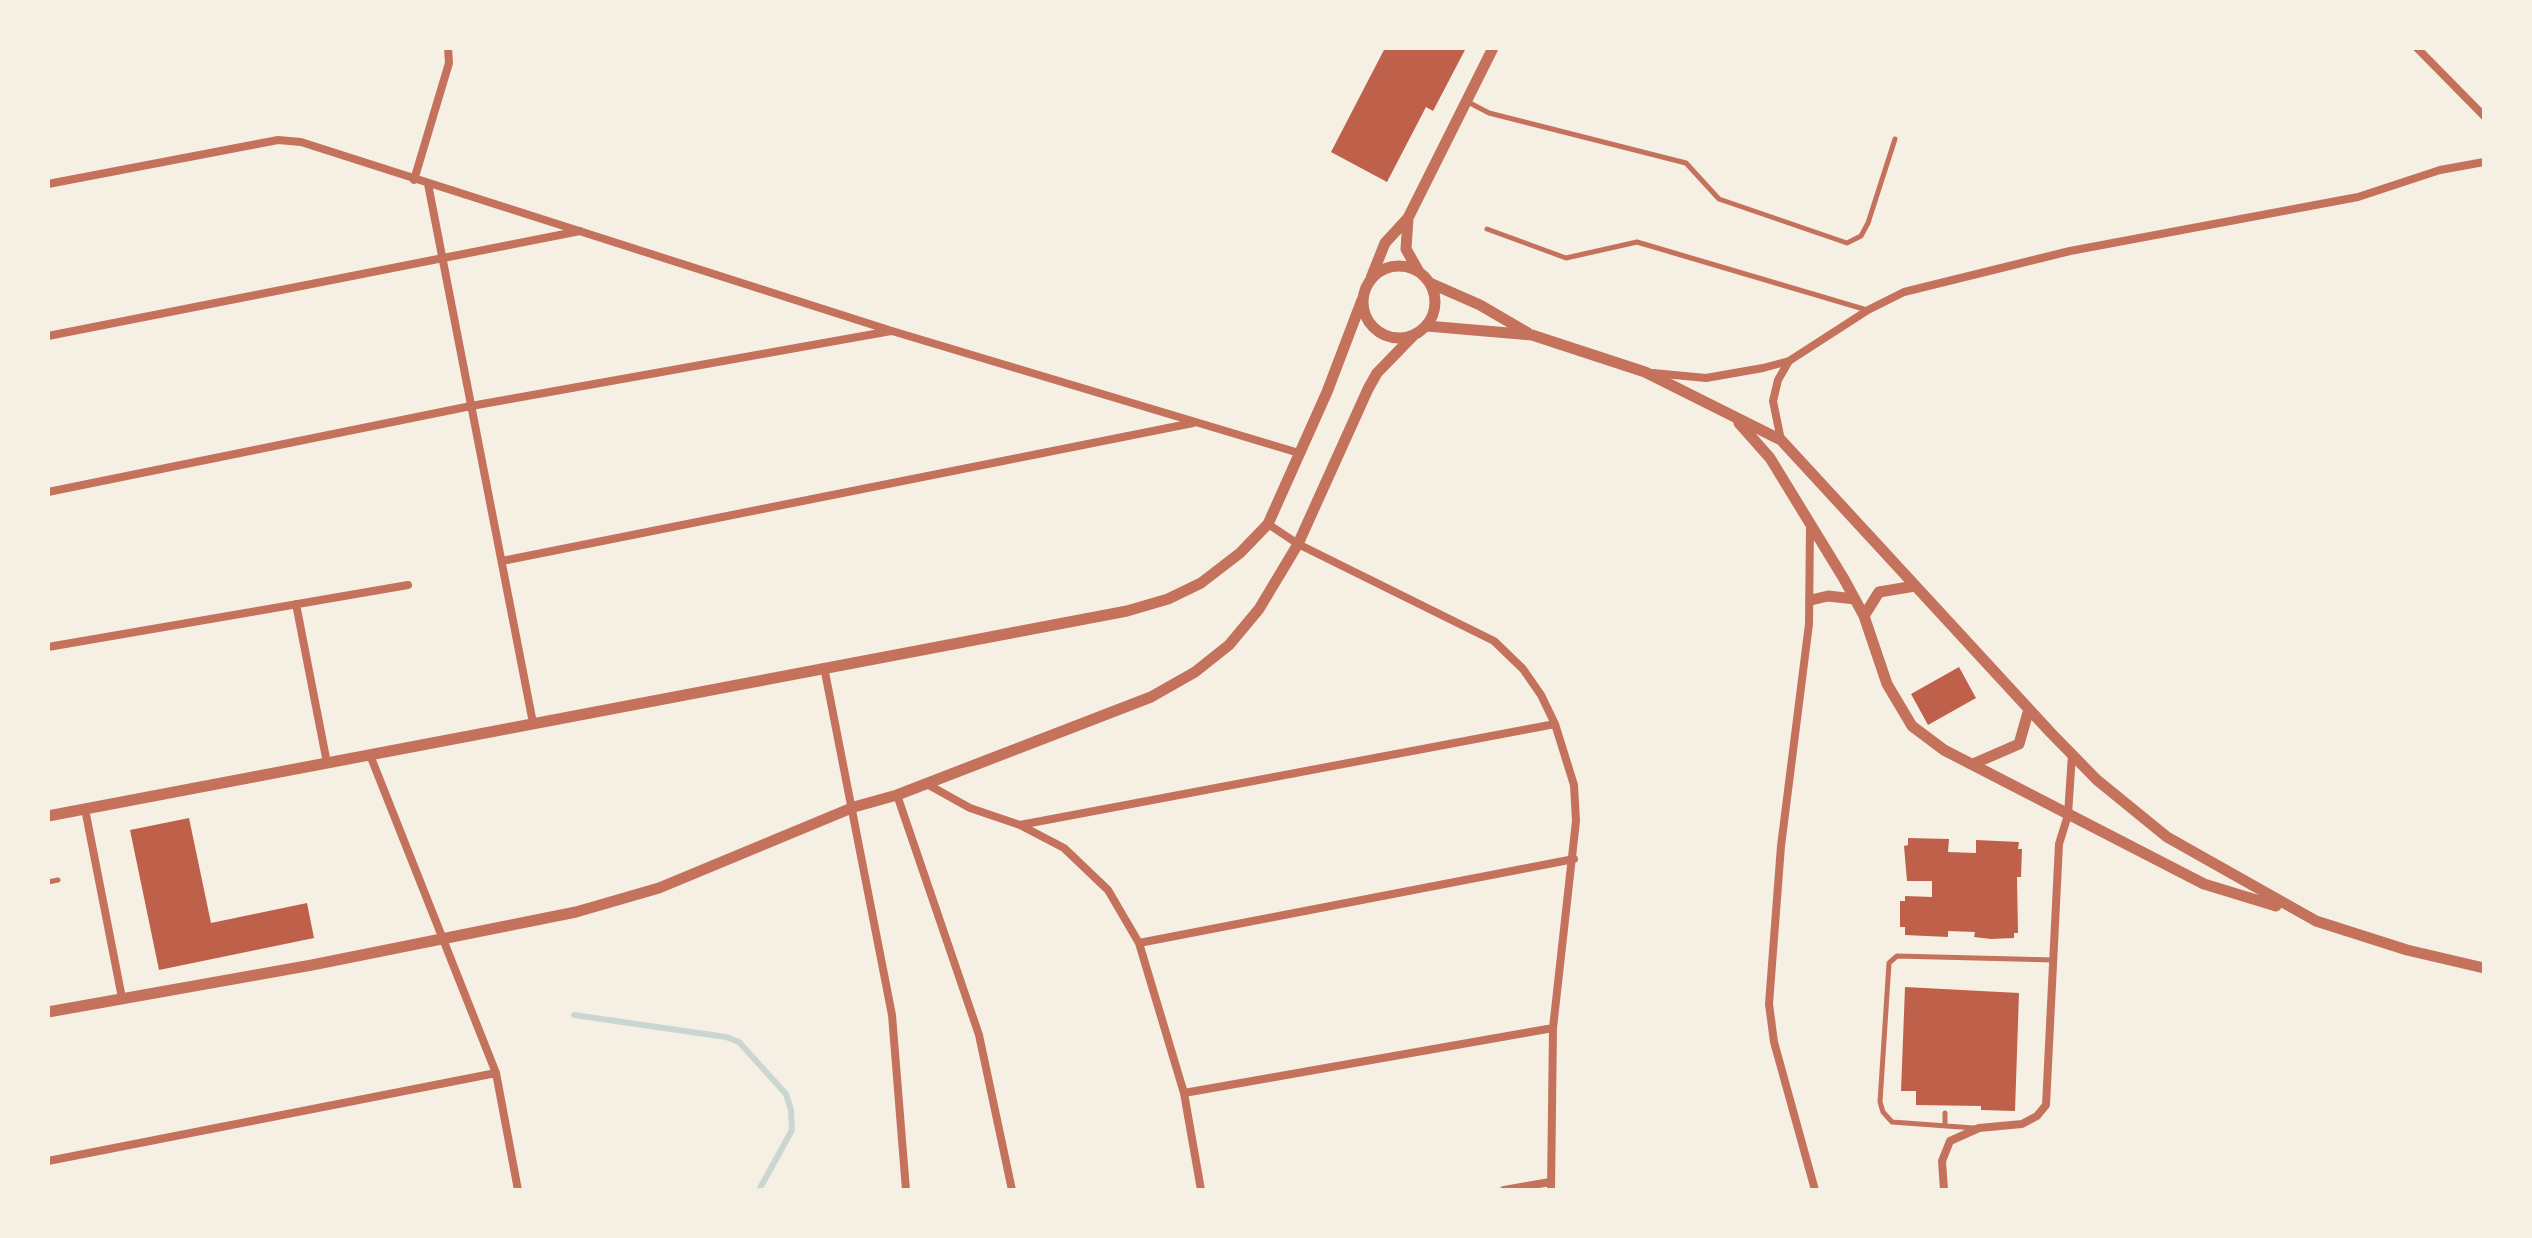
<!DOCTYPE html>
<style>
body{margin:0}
#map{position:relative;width:2532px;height:1238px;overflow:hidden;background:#f6efe4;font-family:"Archivo Narrow",sans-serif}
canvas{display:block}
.frame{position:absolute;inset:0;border:50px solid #f6efe4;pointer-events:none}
</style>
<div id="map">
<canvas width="2532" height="1238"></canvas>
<div class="frame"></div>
</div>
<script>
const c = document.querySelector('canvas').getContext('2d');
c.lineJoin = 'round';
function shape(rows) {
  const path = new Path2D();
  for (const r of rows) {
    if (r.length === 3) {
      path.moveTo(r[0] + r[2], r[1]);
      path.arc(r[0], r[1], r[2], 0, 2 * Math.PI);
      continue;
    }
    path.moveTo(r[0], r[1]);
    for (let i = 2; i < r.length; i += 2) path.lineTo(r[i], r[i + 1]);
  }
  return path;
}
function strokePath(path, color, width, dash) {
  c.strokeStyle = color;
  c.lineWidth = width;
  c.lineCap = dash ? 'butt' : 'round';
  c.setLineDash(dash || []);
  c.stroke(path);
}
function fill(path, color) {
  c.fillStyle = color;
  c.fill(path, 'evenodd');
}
const stream = shape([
 [574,1015,726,1037,739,1042,786,1094,791,1110,792,1130,759,1190]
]);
const building = shape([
 [1385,48,1466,48,1433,111,1426,107,1387,182,1331,152],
 [1959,667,1976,698,1928,725,1911,694],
 [189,818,211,923,307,903,314,938,159,970,130,830],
 [1908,838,1949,839,1948,852,1976,853,1976,840,2019,842,2018,849,2022,849,2021,877,2017,877,2018,933,2014,933,2014,938,1991,939,1974,937,1975,932,1948,931,1948,937,1905,935,1905,927,1900,927,1900,901,1905,901,1905,896,1932,897,1932,881,1907,881,1904,846,1908,845],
 [1905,987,2019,993,2015,1111,1981,1110,1981,1106,1916,1105,1916,1091,1901,1091]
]);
const service = shape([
 [1468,102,1489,113,1686,163,1719,199,1847,243,1861,236,1868,223,1895,139],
 [1487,229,1566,258,1637,242,1867,310],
 [48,882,58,880],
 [1945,1113,1945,1126],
 [1974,1128,1892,1122,1883,1112,1880,1102,1889,963,1897,956,2054,960]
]);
const minor = shape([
 [2417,48,2484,116],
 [414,180,449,63,448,48],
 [48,184,278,140,301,142,892,331,1299,453],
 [428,184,533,723],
 [48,336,580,231],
 [1653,373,1706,378,1763,368,1789,361,1868,310,1904,292,2070,251,2358,197,2440,170,2484,162],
 [1781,440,1773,401,1778,380,1789,361],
 [48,492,471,406,891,331],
 [1268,524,1298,544,1494,641,1523,669,1541,695,1555,724,1574,785,1576,821,1553,1028,1551,1190],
 [1810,525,1809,624,1781,846,1769,1004,1774,1042,1815,1190],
 [502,561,1193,423],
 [296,604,327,763],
 [48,647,408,585],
 [824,667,892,1015,906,1190],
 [370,755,496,1073,518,1190],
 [925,783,970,808,1020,825,1064,848,1108,890,1139,943,1184,1093,1201,1190],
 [897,795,979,1035,1012,1190],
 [85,809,122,998],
 [1020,825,1555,724],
 [1139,943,1574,859],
 [1184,1093,1553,1028],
 [48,1161,496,1073],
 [1504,1190,1550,1182],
 [1944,1190,1942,1161,1950,1141,1979,1128,2022,1124,2037,1116,2046,1105,2059,844,2068,815,2072,754]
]);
const tertiary = shape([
 [1399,302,36],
 [1419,272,1406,249,1408,218,1493,48],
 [1371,278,1385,243,1407,219],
 [1430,283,1480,305,1528,333],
 [1427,326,1532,335,1645,372,1781,440,2051,733,2097,780,2167,837,2316,921,2407,950,2484,968],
 [1739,423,1770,458,1844,579,1864,616,1887,684,1912,726,1944,750,2204,884,2276,906],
 [1811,600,1828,596,1855,599],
 [1864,616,1879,592,1915,586],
 [1973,764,2019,744,2029,709],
 [48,816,1127,611,1168,599,1201,583,1240,553,1268,524,1327,392,1362,300],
 [48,1012,312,965,576,912,659,888,854,807,897,795,1151,697,1195,672,1229,645,1259,609,1298,544,1368,389,1377,373,1413,336]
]);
strokePath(stream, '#c9d6d2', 6);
fill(building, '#bf614a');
strokePath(service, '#c5725c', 5);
strokePath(minor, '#c5725c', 8);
strokePath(tertiary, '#c5725c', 11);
</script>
